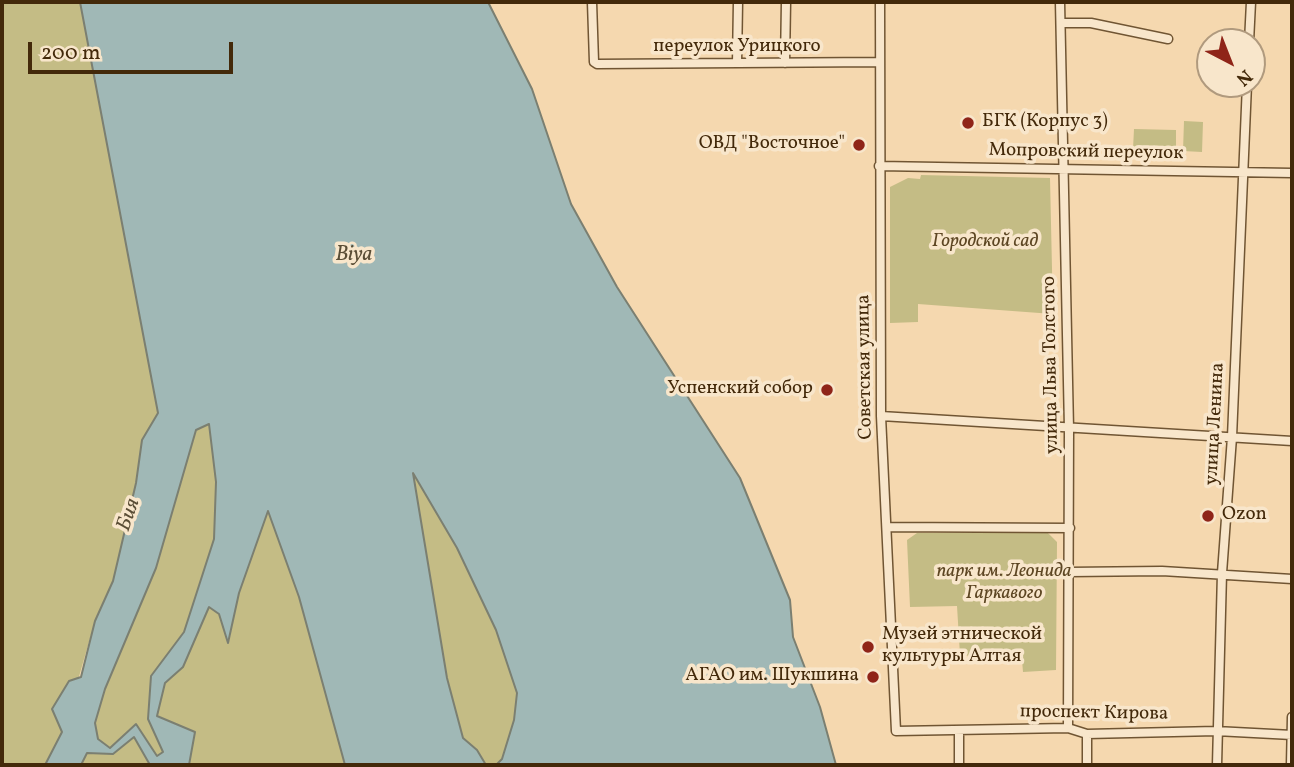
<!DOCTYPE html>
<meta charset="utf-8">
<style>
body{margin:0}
#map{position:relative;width:1294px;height:767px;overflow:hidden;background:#f5d8af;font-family:Vollkorn,serif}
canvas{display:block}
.frame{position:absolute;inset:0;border:4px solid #43290a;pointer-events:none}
.north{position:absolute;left:1196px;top:28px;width:70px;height:70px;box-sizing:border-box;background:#f8e6cb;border:2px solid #b09a7e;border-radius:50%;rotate:138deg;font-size:19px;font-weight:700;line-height:28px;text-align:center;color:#43290a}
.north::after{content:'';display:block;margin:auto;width:24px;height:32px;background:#8f2418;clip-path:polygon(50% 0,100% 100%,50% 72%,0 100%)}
.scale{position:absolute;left:28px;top:42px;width:205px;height:32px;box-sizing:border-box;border:4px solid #43290a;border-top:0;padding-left:9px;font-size:21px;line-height:24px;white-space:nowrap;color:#43290a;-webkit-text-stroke:5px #f8e6cb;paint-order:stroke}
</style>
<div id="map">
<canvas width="1294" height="767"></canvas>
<div class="frame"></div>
<div class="north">N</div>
<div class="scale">200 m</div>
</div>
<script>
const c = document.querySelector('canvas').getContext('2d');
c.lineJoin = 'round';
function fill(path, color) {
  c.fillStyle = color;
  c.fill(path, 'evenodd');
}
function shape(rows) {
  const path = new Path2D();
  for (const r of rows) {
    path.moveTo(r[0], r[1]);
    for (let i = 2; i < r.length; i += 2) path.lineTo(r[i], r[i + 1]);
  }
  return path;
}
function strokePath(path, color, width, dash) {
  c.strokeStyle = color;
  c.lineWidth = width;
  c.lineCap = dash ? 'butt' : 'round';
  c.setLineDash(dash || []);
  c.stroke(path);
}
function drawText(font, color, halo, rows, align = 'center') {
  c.font = font + ' Vollkorn,serif';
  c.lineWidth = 7;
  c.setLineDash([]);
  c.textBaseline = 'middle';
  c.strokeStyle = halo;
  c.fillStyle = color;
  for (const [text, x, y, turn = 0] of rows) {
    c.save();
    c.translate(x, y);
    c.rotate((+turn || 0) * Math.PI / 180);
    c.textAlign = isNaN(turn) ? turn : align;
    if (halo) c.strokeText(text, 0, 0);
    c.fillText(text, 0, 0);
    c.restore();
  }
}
const green = shape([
 [2,2,80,2,158,413,142,440,136,483,113,581,95,621,63,732,45,765,2,765],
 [1184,121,1203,122,1202,152,1183,151],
 [1134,129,1176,130,1176,150,1133,149],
 [921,175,1050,178,1053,314,918,304,918,322,890,323,890,187,908,178,920,179],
 [210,424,216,482,214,539,184,632,151,676,148,719,163,752,157,756,136,724,111,748,98,739,95,723,105,689,156,568,196,430],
 [412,471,457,548,496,630,517,693,514,720,502,759,496,765,486,765,477,750,463,738,447,678],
 [268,510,299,597,345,765,189,765,194,732,157,717,165,682,183,667,209,606,219,614,229,641,239,593],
 [1047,532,1057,542,1056,670,1023,672,1022,660,960,655,957,606,910,607,907,540,917,533],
 [134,737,150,765,81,765,87,753,113,754]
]);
const water = shape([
 [80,2,488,2,532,89,571,204,617,287,740,478,790,600,793,637,820,707,836,765,496,765,502,759,514,720,517,693,496,630,457,548,413,473,447,678,463,738,477,750,486,765,345,765,299,597,268,511,239,593,228,643,219,614,209,607,183,667,165,683,157,716,195,732,189,765,150,765,134,737,113,754,87,753,81,765,45,765,62,732,52,709,69,681,81,677,95,621,113,581,136,483,142,440,158,413,80,2],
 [209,424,216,482,214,539,184,632,151,676,148,719,163,752,157,756,136,724,110,748,98,739,95,723,105,689,156,568,196,430,209,424]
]);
const minor = shape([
 [592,2,594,62,597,64,879,62],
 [880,2,881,416,896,731,1068,728,1087,734,1216,731,1292,735],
 [1060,2,1069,429,1068,728],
 [1061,23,1091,23,1168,39],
 [1249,42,1251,2],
 [737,63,738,2],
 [785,63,786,2],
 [879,166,1292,173],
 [881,416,1292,441],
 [887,527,1070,528],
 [1069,572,1162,571,1292,579],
 [959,730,959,765],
 [1087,765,1087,734],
 [1217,765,1222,573,1232,437,1247,84],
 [1291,765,1292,717]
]);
const markers = [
 [968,123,7,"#8f2418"],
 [859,145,7,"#8f2418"],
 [827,390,7,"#8f2418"],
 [1208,516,7,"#8f2418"],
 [868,647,7,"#8f2418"],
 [873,677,7,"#8f2418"]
];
const streetNames = [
 ["переулок Урицкого",737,48],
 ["Мопровский переулок",1086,153,1],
 ["улица Льва Толстого",1052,365,-91],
 ["Советская улица",866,367,-91],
 ["улица Ленина",1216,424,-87],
 ["проспект Кирова",1094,714,1]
];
const poiNames = [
 ["БГК (Корпус 3)",982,123],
 ["ОВД \"Восточное\"",845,145,"right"],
 ["Успенский собор",813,390,"right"],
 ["Ozon",1222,516],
 ["Музей этнической",882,636],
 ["культуры Алтая",882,658],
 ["АГАО им. Шукшина",859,677,"right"]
];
const parkNames = [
 ["Городской сад",985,243],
 ["парк им. Леонида",1004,573],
 ["Гаркавого",1004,595]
];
const waterNames = [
 ["Biya",354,256],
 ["Бия",130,515,-71]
];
fill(green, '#c4bc85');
fill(water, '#a0b8b6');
strokePath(water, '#7b7f71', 2);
strokePath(minor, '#705533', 11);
strokePath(minor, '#f8e6cb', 8);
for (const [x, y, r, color] of markers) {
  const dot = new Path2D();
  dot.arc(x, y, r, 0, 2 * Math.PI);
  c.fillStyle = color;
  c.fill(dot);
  strokePath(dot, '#f8e6cb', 2.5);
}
drawText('19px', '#43290a', '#f8e6cb', streetNames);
drawText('19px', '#43290a', '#f8e6cb', poiNames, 'left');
drawText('italic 19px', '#5d4623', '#f8e6cb', parkNames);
drawText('italic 21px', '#5a4d35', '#f8e6cb', waterNames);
</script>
